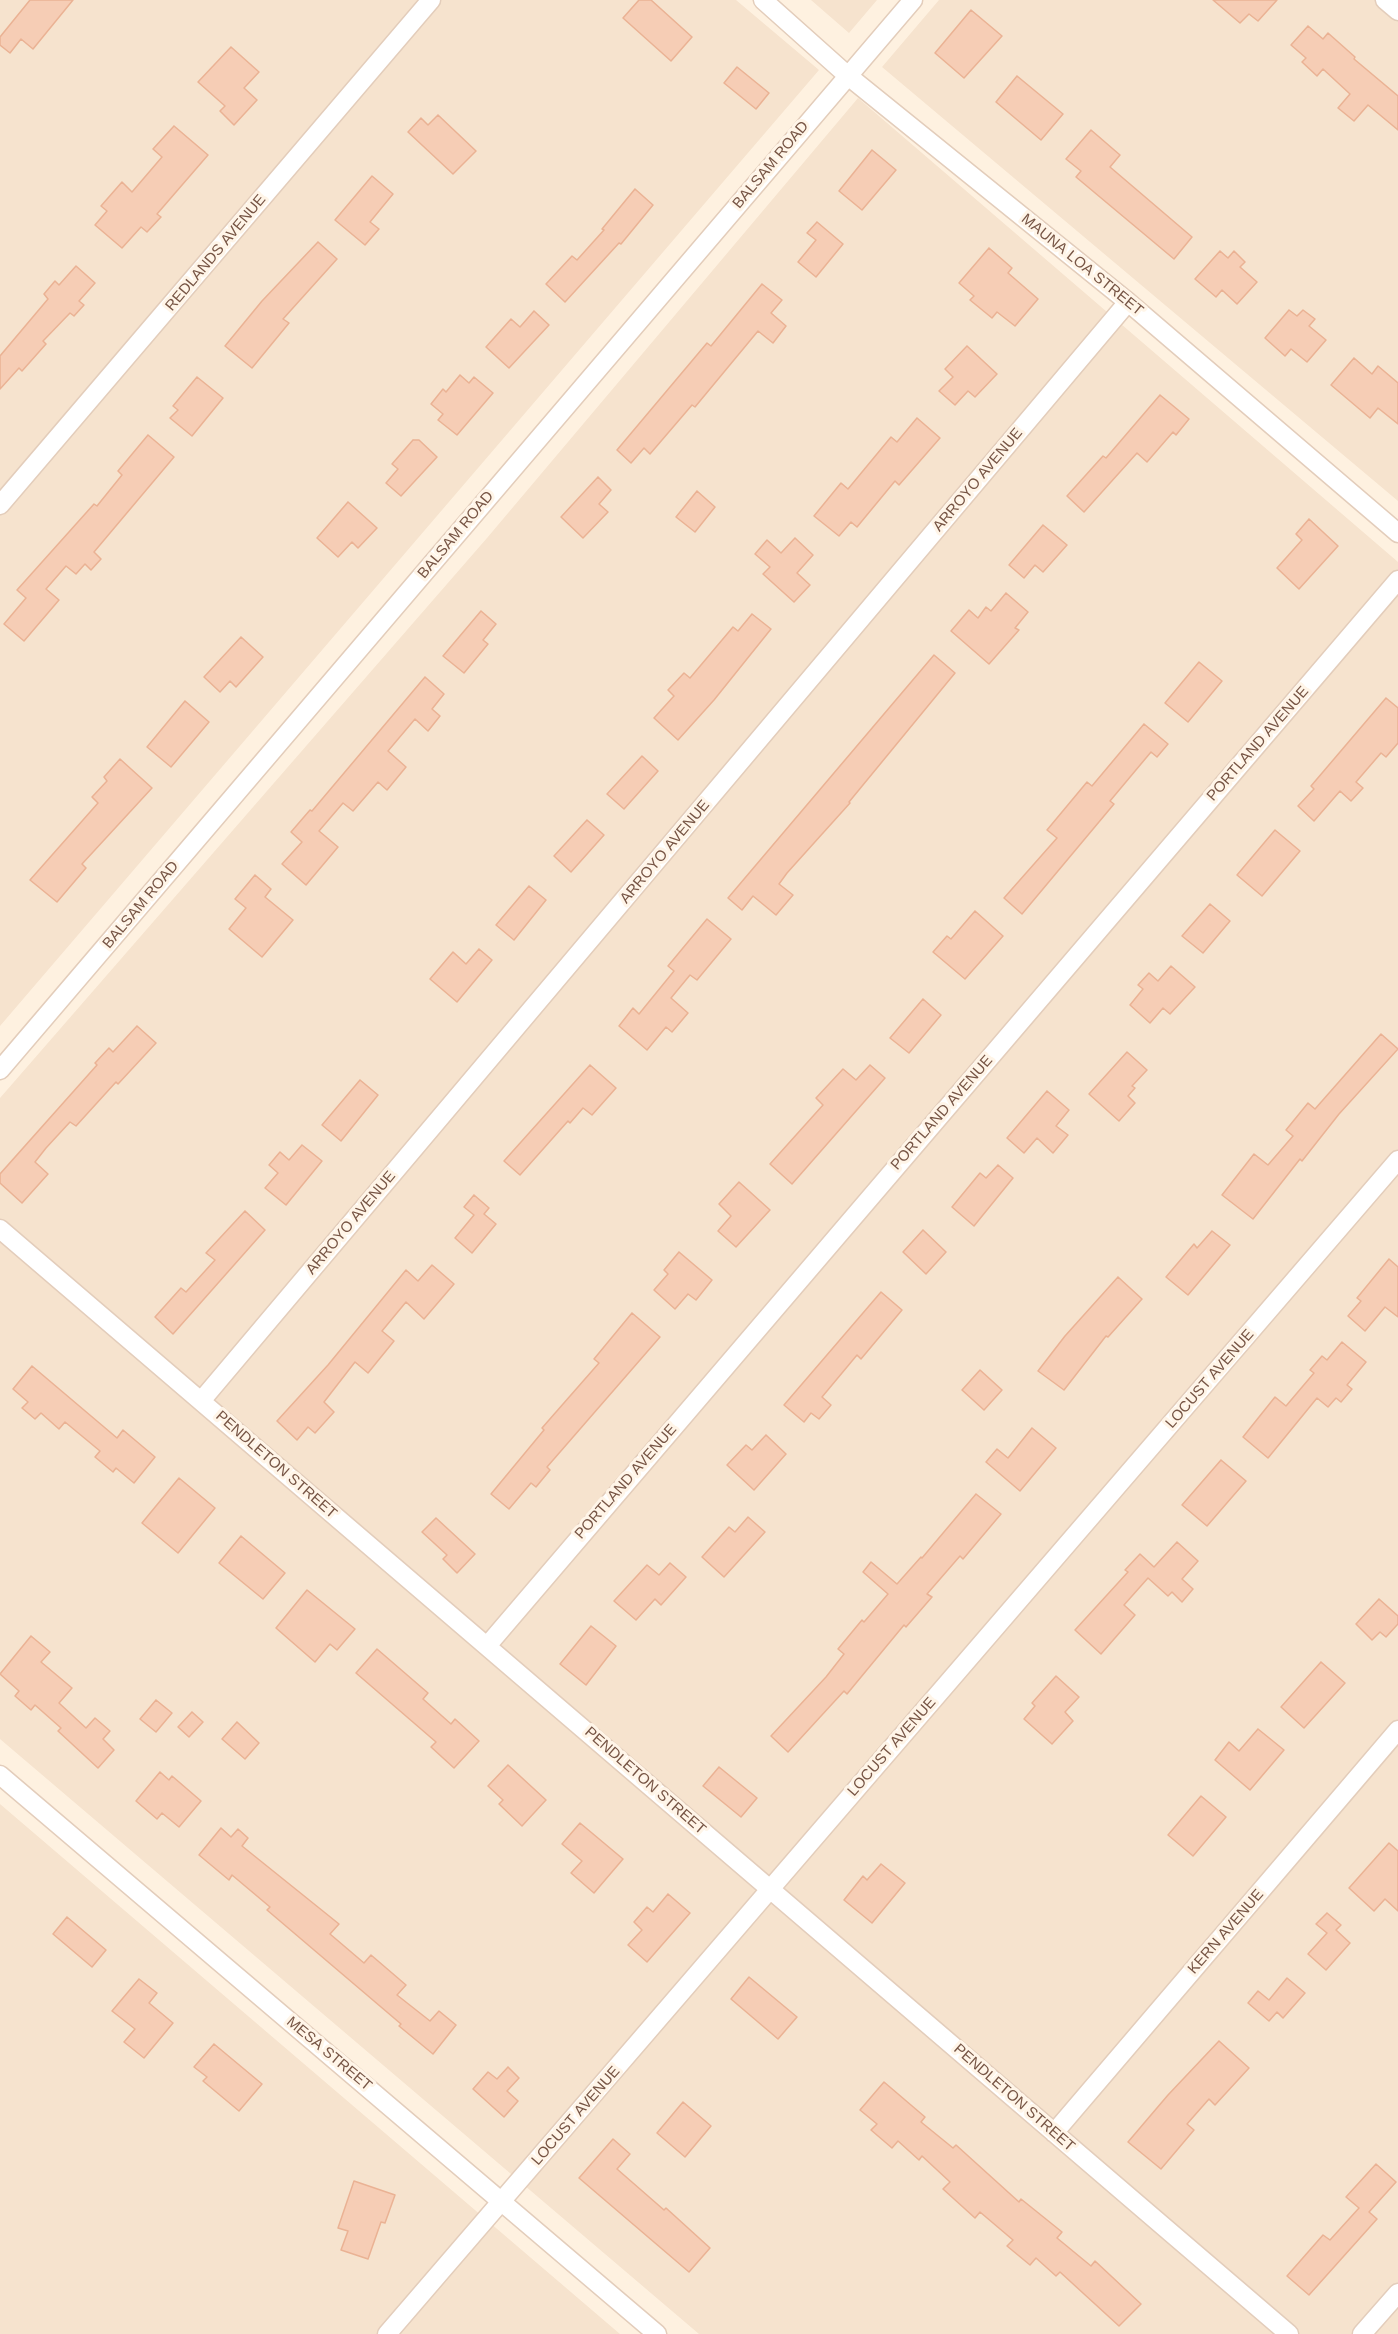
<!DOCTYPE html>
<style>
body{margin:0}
canvas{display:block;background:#fef1e0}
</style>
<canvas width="1398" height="2334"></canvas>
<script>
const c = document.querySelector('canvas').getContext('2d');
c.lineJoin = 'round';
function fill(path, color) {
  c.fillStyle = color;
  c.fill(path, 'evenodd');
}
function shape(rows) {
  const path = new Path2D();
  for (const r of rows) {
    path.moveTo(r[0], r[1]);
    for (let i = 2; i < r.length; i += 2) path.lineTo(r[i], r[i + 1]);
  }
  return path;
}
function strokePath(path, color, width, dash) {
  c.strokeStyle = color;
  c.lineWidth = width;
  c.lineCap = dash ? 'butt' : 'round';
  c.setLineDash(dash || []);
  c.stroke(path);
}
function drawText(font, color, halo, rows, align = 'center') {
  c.font = font + ' Arial,sans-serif';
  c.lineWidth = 6;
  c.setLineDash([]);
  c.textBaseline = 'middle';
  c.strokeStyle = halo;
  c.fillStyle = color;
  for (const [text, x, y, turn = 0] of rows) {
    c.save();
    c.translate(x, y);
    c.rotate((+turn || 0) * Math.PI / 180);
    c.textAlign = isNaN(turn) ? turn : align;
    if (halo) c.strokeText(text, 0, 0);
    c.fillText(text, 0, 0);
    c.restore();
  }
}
const residential = shape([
 [0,0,736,0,819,70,0,1026],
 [811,0,877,0,849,33],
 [939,0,1398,0,1398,501,882,67],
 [858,98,1398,562,1398,2334,699,2334,0,1739,0,1098,487,538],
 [0,1804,620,2334,0,2334]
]);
const building = shape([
 [30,0,73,0,33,49,21,39,10,53,0,45,0,37,30,0],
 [639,0,651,0,692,37,671,61,623,18,639,0],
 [1213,0,1277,0,1258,21,1249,14,1240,23,1213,0],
 [971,10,1002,36,964,78,935,53,971,10],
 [1308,26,1323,39,1328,33,1355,57,1354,59,1398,96,1398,130,1368,105,1354,121,1338,108,1350,94,1323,69,1317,76,1302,62,1306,58,1291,45,1308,26],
 [231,47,259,72,244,88,257,100,234,125,220,111,225,106,198,82,231,47],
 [737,67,769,93,756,109,724,83,737,67],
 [1017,76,1063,114,1041,140,996,102,1017,76],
 [438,115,476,151,453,174,408,132,421,118,428,125,438,115],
 [174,126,208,155,157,214,161,217,147,232,141,227,122,248,95,225,107,211,101,206,122,182,132,192,162,157,153,149,174,126],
 [1091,130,1120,155,1110,167,1192,237,1174,259,1076,177,1081,171,1066,159,1091,130],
 [872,150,896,170,862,210,839,191,872,150],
 [372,176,393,194,370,222,379,229,365,245,335,220,372,176],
 [635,189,653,205,621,244,619,243,565,302,546,284,572,256,577,260,604,230,602,229,635,189],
 [817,222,843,244,816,277,798,262,816,240,807,233,817,222],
 [318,242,337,259,283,319,289,323,252,368,225,346,262,301,318,242],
 [989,248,1012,268,1008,273,1038,299,1015,326,997,312,992,318,970,300,974,296,959,283,989,248],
 [1220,251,1228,258,1234,251,1245,262,1240,267,1257,282,1237,304,1222,290,1216,297,1195,279,1220,251],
 [76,266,95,283,79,301,84,305,74,316,70,313,43,341,46,344,22,371,19,368,0,389,0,356,48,299,44,294,55,281,59,285,76,266],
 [762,284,782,300,771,313,786,326,773,343,758,331,695,407,692,405,650,454,644,448,631,463,617,450,707,343,711,346,762,284],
 [1289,310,1297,316,1303,310,1315,319,1309,326,1326,340,1307,362,1291,349,1285,356,1265,338,1289,310],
 [534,311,549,325,509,368,486,347,511,319,520,327,534,311],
 [967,346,997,374,975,397,968,391,955,405,939,391,953,377,945,369,967,346],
 [1354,358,1372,374,1378,366,1398,383,1398,424,1378,408,1370,418,1331,385,1354,358],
 [460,375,469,383,474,377,493,393,457,435,438,420,443,414,431,404,443,389,446,392,460,375],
 [197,377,223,398,192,436,170,418,178,410,173,406,197,377],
 [1160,395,1189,419,1176,435,1173,432,1147,462,1137,453,1084,512,1067,496,1103,456,1106,458,1160,395],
 [917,418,940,438,899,485,895,481,857,527,851,522,839,536,814,516,841,483,848,489,891,437,897,442,917,418],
 [148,435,174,457,94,552,101,559,91,570,85,564,76,574,66,566,46,589,59,600,24,641,4,624,26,598,17,590,94,504,97,506,122,475,118,471,148,435],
 [413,440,419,440,437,457,401,496,386,483,398,469,392,464,413,440],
 [598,477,611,490,599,504,608,512,583,538,561,517,598,477],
 [697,491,715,507,695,532,676,517,697,491],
 [348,502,377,528,358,548,352,542,338,557,317,538,348,502],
 [1309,519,1338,546,1299,589,1277,568,1302,540,1296,534,1309,519],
 [1043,525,1067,545,1043,572,1035,565,1024,578,1009,565,1043,525],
 [795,538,813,555,797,573,810,585,794,602,763,574,770,567,755,554,767,540,781,553,795,538],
 [1006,593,1028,612,1015,628,1019,630,989,664,951,631,969,610,978,618,986,607,991,611,1006,593],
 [481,611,496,624,483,640,488,644,464,673,443,656,481,611],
 [752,614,771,629,714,700,678,740,654,718,674,696,668,690,684,673,690,678,733,627,738,631,752,614],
 [241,637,263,657,236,687,230,681,220,692,204,677,241,637],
 [934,655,955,673,849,802,850,803,787,873,779,884,793,895,776,915,753,896,742,910,728,898,934,655],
 [1199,662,1222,681,1188,722,1165,703,1199,662],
 [425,677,444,694,432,709,440,716,428,731,415,719,388,751,406,767,387,790,378,782,353,811,343,803,319,831,338,847,306,885,282,864,302,842,291,832,310,810,312,811,425,677],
 [1386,698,1398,708,1398,743,1386,757,1381,753,1356,782,1363,788,1351,801,1340,791,1314,821,1298,806,1314,789,1311,786,1386,698],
 [185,701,209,722,171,767,147,747,185,701],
 [1144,724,1168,744,1157,757,1151,752,1110,801,1114,804,1022,914,1004,898,1057,838,1047,830,1087,782,1092,786,1144,724],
 [642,756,658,771,624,809,607,794,642,756],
 [120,759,152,788,82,864,86,868,57,902,30,880,98,803,92,797,107,781,104,777,120,759],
 [587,820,604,835,571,872,554,856,587,820],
 [1275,830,1300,851,1262,896,1237,875,1275,830],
 [255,875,271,889,265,897,293,920,262,957,229,929,246,908,235,899,255,875],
 [529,886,546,900,514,940,496,925,529,886],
 [1210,904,1230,921,1203,953,1182,936,1210,904],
 [975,911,1003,936,965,979,933,952,947,936,951,939,975,911],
 [707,919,731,939,697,980,690,975,671,998,688,1013,672,1032,666,1027,647,1050,619,1026,633,1008,639,1014,674,971,668,966,707,919],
 [479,949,492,960,457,1002,430,979,453,952,466,964,479,949],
 [1171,966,1195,987,1170,1014,1163,1008,1150,1023,1130,1005,1143,989,1138,985,1149,973,1158,981,1171,966],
 [923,999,941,1015,909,1053,890,1038,923,999],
 [137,1026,156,1043,118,1084,116,1082,76,1126,70,1122,46,1148,35,1162,48,1174,22,1203,0,1183,0,1174,97,1065,95,1063,109,1048,113,1052,137,1026],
 [1381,1034,1398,1049,1339,1114,1302,1161,1300,1159,1253,1219,1222,1195,1254,1154,1268,1165,1293,1136,1286,1130,1308,1103,1315,1109,1381,1034],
 [1127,1052,1147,1070,1132,1086,1135,1088,1128,1096,1135,1103,1119,1121,1089,1094,1127,1052],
 [590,1065,616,1088,592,1115,583,1108,570,1123,568,1121,520,1175,504,1161,590,1065],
 [870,1065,885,1078,792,1184,770,1164,823,1105,816,1098,843,1069,856,1080,870,1065],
 [360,1080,378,1095,341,1141,322,1125,360,1080],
 [1047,1091,1069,1110,1056,1126,1068,1135,1053,1153,1037,1138,1024,1153,1007,1138,1047,1091],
 [302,1145,322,1161,286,1205,265,1188,278,1173,269,1165,280,1152,289,1160,302,1145],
 [998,1165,1013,1178,974,1226,952,1207,980,1173,986,1178,998,1165],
 [739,1182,770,1210,736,1247,718,1231,731,1216,719,1204,739,1182],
 [474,1195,489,1208,484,1214,496,1224,472,1253,455,1238,474,1215,464,1207,474,1195],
 [245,1211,265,1230,173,1334,155,1317,181,1288,186,1292,215,1260,206,1253,245,1211],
 [923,1230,946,1252,926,1274,903,1252,923,1230],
 [1212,1231,1230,1245,1188,1295,1166,1277,1194,1244,1197,1248,1212,1231],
 [679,1252,712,1280,696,1300,688,1294,675,1309,654,1290,668,1274,664,1270,679,1252],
 [1389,1259,1398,1267,1398,1317,1385,1307,1365,1331,1348,1316,1361,1301,1357,1298,1389,1259],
 [432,1265,454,1284,424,1319,406,1302,382,1331,394,1341,368,1373,355,1362,324,1402,334,1412,315,1433,308,1427,297,1440,277,1421,328,1365,406,1270,418,1281,432,1265],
 [1118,1277,1142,1299,1108,1337,1106,1336,1064,1390,1038,1371,1065,1336,1118,1277],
 [881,1292,902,1310,861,1359,857,1355,822,1397,831,1405,819,1419,811,1413,804,1422,784,1405,881,1292],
 [632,1313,660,1337,547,1467,550,1470,536,1487,531,1483,509,1509,491,1494,544,1430,542,1428,599,1363,594,1359,632,1313],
 [1342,1342,1366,1362,1347,1385,1352,1389,1341,1402,1336,1398,1328,1407,1317,1398,1268,1458,1243,1437,1275,1397,1286,1406,1314,1373,1310,1370,1322,1356,1327,1360,1342,1342],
 [32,1366,117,1438,123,1430,155,1457,134,1483,116,1468,113,1472,95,1457,100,1451,65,1422,59,1429,41,1413,35,1419,22,1408,28,1402,13,1389,32,1366],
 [980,1370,1002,1390,984,1410,962,1390,980,1370],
 [1032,1428,1056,1448,1020,1491,986,1462,997,1449,1008,1458,1032,1428],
 [766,1435,786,1454,754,1490,727,1465,746,1445,752,1450,766,1435],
 [1221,1460,1246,1481,1207,1526,1182,1505,1221,1460],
 [179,1478,215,1508,178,1553,142,1523,179,1478],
 [976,1494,1001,1514,963,1559,960,1556,927,1594,932,1597,906,1627,904,1625,847,1694,844,1691,788,1752,771,1736,826,1677,844,1654,838,1649,862,1620,864,1622,888,1594,863,1572,871,1562,897,1584,921,1557,922,1558,976,1494],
 [748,1517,765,1532,724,1577,702,1557,729,1527,735,1532,748,1517],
 [436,1518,475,1554,457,1573,443,1559,447,1555,422,1532,436,1518],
 [241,1536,285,1573,263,1599,219,1563,241,1536],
 [1177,1542,1198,1561,1182,1579,1193,1589,1182,1602,1172,1592,1168,1596,1148,1578,1124,1605,1135,1615,1101,1654,1075,1630,1128,1572,1125,1570,1140,1554,1154,1567,1177,1542],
 [670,1563,686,1577,661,1605,655,1599,636,1620,614,1601,647,1565,659,1575,670,1563],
 [307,1590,355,1629,337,1650,330,1644,315,1662,276,1628,307,1590],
 [1379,1599,1398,1616,1398,1624,1386,1637,1380,1632,1372,1640,1356,1624,1379,1599],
 [591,1626,616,1646,586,1685,560,1664,591,1626],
 [31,1636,50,1652,41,1662,72,1688,59,1703,86,1728,95,1718,110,1731,103,1739,114,1750,98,1768,58,1731,61,1728,35,1705,31,1710,15,1696,19,1691,0,1674,31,1636],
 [377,1649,428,1693,423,1699,451,1724,455,1719,479,1741,454,1768,431,1747,436,1742,356,1673,377,1649],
 [1321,1662,1345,1683,1304,1728,1281,1707,1321,1662],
 [1056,1676,1079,1697,1065,1712,1073,1721,1052,1744,1024,1719,1035,1706,1032,1703,1056,1676],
 [156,1700,172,1713,156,1732,140,1719,156,1700],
 [192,1712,203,1722,189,1737,178,1727,192,1712],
 [237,1722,259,1743,245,1759,222,1739,237,1722],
 [1258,1729,1284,1750,1250,1790,1215,1760,1229,1742,1239,1751,1258,1729],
 [508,1765,546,1800,522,1826,499,1804,503,1800,488,1786,508,1765],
 [719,1767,757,1798,741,1817,703,1786,719,1767],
 [160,1772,169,1780,172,1776,201,1801,179,1827,162,1813,157,1819,136,1801,160,1772],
 [1201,1796,1226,1817,1193,1856,1168,1835,1201,1796],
 [580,1823,623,1859,594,1893,571,1873,582,1861,562,1844,580,1823],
 [221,1828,231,1837,238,1829,248,1838,242,1846,339,1924,330,1934,364,1963,371,1955,406,1985,397,1995,430,2021,439,2011,456,2025,433,2054,399,2026,401,2024,267,1910,270,1907,232,1875,229,1880,199,1855,221,1828],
 [1389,1843,1398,1851,1398,1911,1385,1899,1374,1911,1349,1888,1389,1843],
 [881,1864,905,1883,872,1923,844,1900,863,1876,867,1880,881,1864],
 [668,1894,690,1913,647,1962,628,1945,642,1930,634,1922,647,1907,653,1912,668,1894],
 [1327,1913,1341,1925,1336,1930,1350,1943,1326,1970,1308,1954,1327,1933,1316,1924,1327,1913],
 [67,1917,106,1950,92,1967,53,1934,67,1917],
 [749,1977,797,2017,778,2039,731,1999,749,1977],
 [1287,1978,1305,1993,1283,2018,1277,2012,1269,2021,1248,2003,1258,1991,1269,2000,1287,1978],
 [139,1979,157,1993,149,2003,173,2023,144,2058,124,2042,135,2029,112,2011,139,1979],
 [1219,2041,1249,2068,1215,2105,1209,2099,1187,2124,1194,2130,1161,2169,1128,2142,1168,2095,1219,2041],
 [214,2044,262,2084,239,2111,203,2081,207,2077,194,2067,214,2044],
 [508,2067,519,2078,507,2091,518,2101,504,2117,473,2089,488,2072,497,2079,508,2067],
 [884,2082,925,2117,921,2122,953,2148,956,2145,1019,2202,1021,2199,1062,2232,1057,2238,1091,2266,1095,2261,1141,2304,1119,2326,1060,2272,1056,2276,1036,2258,1030,2265,1007,2246,1013,2240,980,2212,975,2218,943,2189,950,2182,922,2156,919,2160,898,2141,892,2148,871,2130,877,2124,860,2110,884,2082],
 [683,2102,711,2126,685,2157,657,2133,683,2102],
 [613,2139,630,2154,617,2169,664,2210,666,2208,710,2248,689,2272,579,2178,613,2139],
 [1376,2164,1396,2182,1369,2212,1377,2219,1309,2295,1287,2276,1323,2235,1330,2240,1359,2208,1346,2197,1376,2164],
 [354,2181,395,2195,385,2223,381,2222,368,2259,341,2250,348,2231,338,2228,354,2181]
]);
const minor = shape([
 [763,0,847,75,1128,302,1398,533],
 [1385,0,1398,11],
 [0,505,431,0],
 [0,1070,913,0],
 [0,1229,1289,2334],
 [201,1401,1128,302],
 [487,1646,1398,580],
 [0,1775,657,2334],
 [1054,2133,1398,1730],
 [387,2334,1398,1160],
 [1362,2334,1398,2293]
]);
const streetNames = [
 ["BALSAM ROAD",771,165,-50],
 ["REDLANDS AVENUE",216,253,-50],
 ["MAUNA LOA STREET",1082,265,39],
 ["ARROYO AVENUE",978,480,-50],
 ["BALSAM ROAD",456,535,-50],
 ["PORTLAND AVENUE",1258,744,-49],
 ["ARROYO AVENUE",665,852,-50],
 ["BALSAM ROAD",141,905,-50],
 ["PORTLAND AVENUE",942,1113,-49],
 ["ARROYO AVENUE",351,1223,-50],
 ["LOCUST AVENUE",1210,1379,-49],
 ["PENDLETON STREET",276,1465,41],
 ["PORTLAND AVENUE",626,1482,-49],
 ["LOCUST AVENUE",892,1747,-49],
 ["PENDLETON STREET",645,1781,41],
 ["KERN AVENUE",1226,1932,-49],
 ["MESA STREET",329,2054,40],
 ["PENDLETON STREET",1014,2098,41],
 ["LOCUST AVENUE",576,2116,-49]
];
fill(residential, '#f6e3ce');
fill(building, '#f6cdb5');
strokePath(building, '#eab294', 1.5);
strokePath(minor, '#e3cdbb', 21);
strokePath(minor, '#fff', 18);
drawText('15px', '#775545', '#fff5e8', streetNames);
</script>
